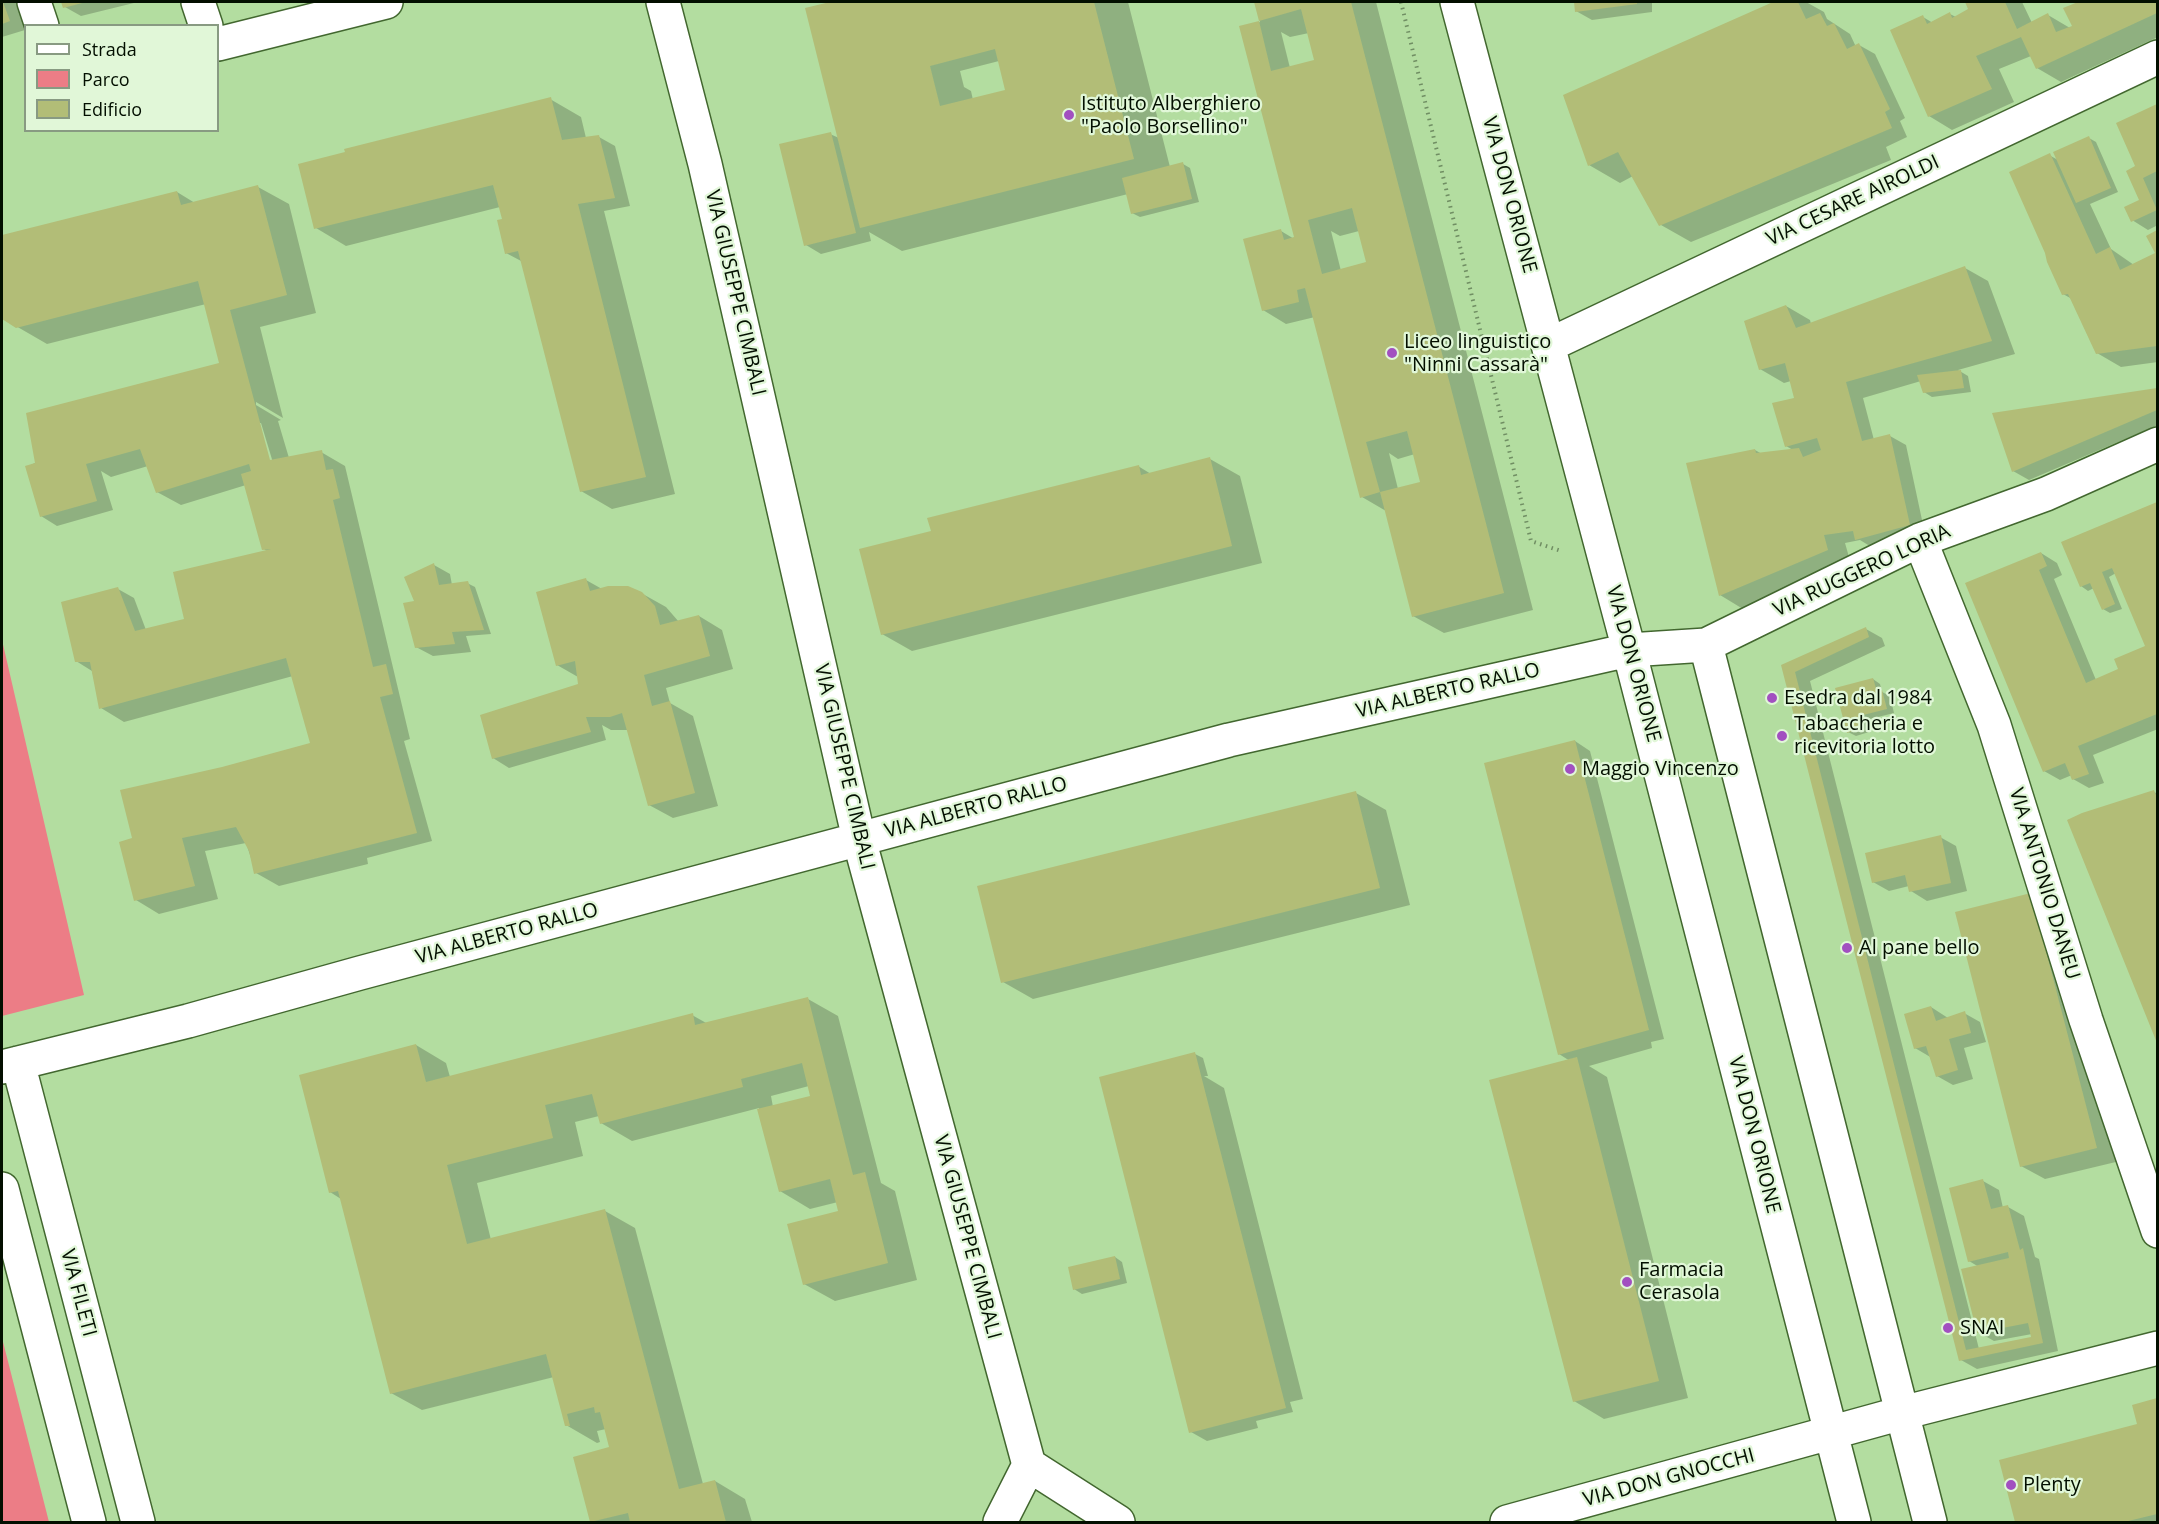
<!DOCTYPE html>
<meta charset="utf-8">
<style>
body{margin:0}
#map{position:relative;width:2159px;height:1524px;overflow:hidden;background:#b3dda0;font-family:"Open Sans",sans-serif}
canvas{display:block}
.frame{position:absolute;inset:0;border:3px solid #030f00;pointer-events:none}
.legend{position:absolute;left:24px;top:24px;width:195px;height:108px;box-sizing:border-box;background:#e1f7d8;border:2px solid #889a82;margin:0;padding:8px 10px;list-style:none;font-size:18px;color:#030f00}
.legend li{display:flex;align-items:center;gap:12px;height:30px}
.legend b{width:30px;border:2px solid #889a82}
</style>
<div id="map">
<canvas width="2159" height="1524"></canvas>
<div class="frame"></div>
<ul class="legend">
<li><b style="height:8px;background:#fff"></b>Strada</li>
<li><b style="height:16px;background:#ec7d86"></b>Parco</li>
<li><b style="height:16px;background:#b2bd77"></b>Edificio</li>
</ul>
</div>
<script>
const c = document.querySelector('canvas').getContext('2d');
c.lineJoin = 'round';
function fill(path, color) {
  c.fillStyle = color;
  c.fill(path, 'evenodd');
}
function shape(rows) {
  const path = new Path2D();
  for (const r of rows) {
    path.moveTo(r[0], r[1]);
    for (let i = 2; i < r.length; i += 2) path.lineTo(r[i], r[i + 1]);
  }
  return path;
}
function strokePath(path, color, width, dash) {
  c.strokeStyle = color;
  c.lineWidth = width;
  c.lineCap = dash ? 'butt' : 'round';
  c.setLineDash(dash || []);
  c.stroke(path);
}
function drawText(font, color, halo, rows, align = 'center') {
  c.font = font + ' "Open Sans",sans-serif';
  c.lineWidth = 4.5;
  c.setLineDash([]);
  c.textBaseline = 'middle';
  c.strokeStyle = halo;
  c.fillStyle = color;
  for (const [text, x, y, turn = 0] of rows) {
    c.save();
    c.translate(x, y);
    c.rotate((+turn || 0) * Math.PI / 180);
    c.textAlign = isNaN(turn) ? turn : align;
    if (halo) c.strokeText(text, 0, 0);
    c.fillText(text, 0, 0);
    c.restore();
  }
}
const green = shape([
 [2,640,84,995,2,1016],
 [2,1338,49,1522,2,1522]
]);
const shadow = shape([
 [2,2,16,2,25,30,2,37],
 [63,2,138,2,81,16,65,7],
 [838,2,1128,2,1170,167,1183,164,1190,168,1199,202,1140,217,1132,213,1128,194,902,251,869,232,871,241,821,254,806,245,830,134,839,138,806,9],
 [999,61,1007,91,973,100,971,91,964,87,960,71],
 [1255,2,1376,2,1533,610,1444,633,1413,616,1386,511,1362,497,1315,317,1286,324,1263,310,1281,231,1296,240,1241,27,1260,22],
 [1281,32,1290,37,1309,33,1316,62,1290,68],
 [1331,231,1340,236,1359,231,1368,263,1341,271],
 [1389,453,1398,459,1415,454,1422,483,1398,489],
 [1575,2,1652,2,1652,12,1592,20,1576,11],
 [1777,2,1806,2,1824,12,1827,19,1850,34,1856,47,1859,45,1875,54,1905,118,1900,121,1907,137,1886,147,1891,160,1691,242,1661,225,1633,176,1620,183,1589,165,1565,96],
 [1967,2,2022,2,2032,23,2048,15,2070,28,2074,26,2065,9,2082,2,2158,2,2158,37,2061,82,2037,68,2031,56,1999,69,2014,102,1952,130,1929,116,1923,17,1933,23,1950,14,1956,17,1970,10],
 [550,99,581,117,586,138,599,137,615,146,630,206,604,211,675,494,612,509,581,491,523,262,506,253,504,220,500,207,346,246,316,228],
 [2158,106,2158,225,2148,230,2132,220,2141,201,2137,167,2118,124],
 [2089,138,2096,142,2118,192,2090,204,2111,249,2134,265,2157,254,2148,236,2158,232,2158,362,2121,367,2097,353,2072,299,2063,294,2049,155,2058,160],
 [258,187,289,204,316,313,260,327,283,418,256,402,256,405,281,420,278,421,289,458,321,452,345,466,410,739,404,741,432,841,367,858,368,864,279,886,256,873,246,843,205,851,218,899,159,914,136,900,134,839,222,768,312,744,293,676,124,722,101,708,92,671,76,661,118,589,134,598,146,630,186,620,268,552,264,549,246,485,181,505,157,492,148,466,111,477,101,471,113,510,57,526,41,516,27,467,222,366,206,304,47,344,2,318,2,237,177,192,195,203],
 [258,423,261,423,274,466,271,467],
 [1965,268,1988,281,2015,354,1958,370,1968,376,1971,392,1932,397,1924,392,1921,381,1863,398,1874,440,1890,436,1906,445,1925,534,1873,548,1860,540,1845,543,1851,564,1743,609,1720,595,1755,450,1762,454,1793,450,1786,446,1796,398,1791,381,1784,383,1760,369,1786,306,1810,320,1811,324],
 [2158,390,2158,425,2029,480,2013,471,1994,414],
 [1210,459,1240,476,1262,563,912,651,882,634,933,532,1138,466,1151,474],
 [2158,504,2158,729,2093,755,2104,783,2089,788,2073,779,2072,775,2060,780,2044,771,1967,584,2041,553,2057,563,2062,575,2054,579,2096,680,2120,670,2146,646,2116,573,2109,577,2122,609,2110,613,2103,609,2094,588,2088,591,2081,586,2096,529],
 [434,565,450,574,452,585,467,583,475,587,491,634,466,636,471,652,433,656,416,647,416,602],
 [586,580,602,589,641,593,666,607,679,622,699,616,722,630,733,669,666,688,670,703,693,716,718,806,673,818,649,805,628,730,611,730,602,725,606,740,509,768,493,758,579,685,578,677,557,665],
 [1866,629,1882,638,1885,646,1810,681,1979,1349,2032,1338,2032,1334,1994,1341,1978,1332,1979,1267,1969,1261,1983,1181,1999,1190,2003,1208,2008,1207,2024,1216,2035,1257,2039,1259,2058,1351,1977,1369,1961,1360,1783,666],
 [1873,679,1880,684,1882,692,1890,696,1894,713,1866,720,1869,732,1856,736,1848,732],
 [1575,741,1590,751,1664,1039,1651,1042,1652,1048,1589,1066,1607,1077,1688,1398,1604,1419,1574,1401,1570,1061,1559,1054],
 [2154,792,2158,794,2158,1039,2068,820],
 [1356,793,1386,810,1410,905,1033,999,1003,982],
 [1940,837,1956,846,1967,891,1927,901,1911,891,1909,886,1889,891,1873,882],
 [2030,895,2120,1161,2045,1179,2021,1166],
 [808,999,838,1016,881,1183,895,1191,917,1280,835,1301,804,1284,840,1212,838,1202,810,1209,780,1191,759,1108,632,1141,601,1123,599,1116,575,1122,583,1156,477,1183,491,1240,605,1211,635,1228,703,1484,715,1481,745,1499,752,1522,591,1522,574,1458,611,1448,606,1429,597,1431,600,1442,597,1443,566,1425,554,1377,422,1410,391,1393,341,1199,330,1192,416,1045,446,1063,450,1077,692,1015,708,1024],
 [809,1086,812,1097,773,1107,771,1096],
 [1931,1007,1948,1018,1964,1013,1980,1022,1986,1042,1964,1048,1973,1079,1953,1085,1937,1076,1932,1058,1915,1048],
 [1195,1054,1203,1058,1208,1076,1204,1076,1224,1088,1303,1399,1290,1402,1293,1412,1256,1421,1258,1428,1207,1441,1191,1432],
 [1115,1257,1122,1262,1127,1283,1082,1294,1074,1289],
 [2158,1399,2158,1522,2016,1522,2001,1461,2139,1425,2134,1406]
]);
const building = shape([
 [2,2,3,2,10,21,2,24],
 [61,2,86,2,63,8],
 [830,2,1094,2,1134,159,860,228,805,8],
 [995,49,1005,90,940,106,930,66],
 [1254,2,1351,2,1504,593,1412,617,1380,492,1360,498,1305,288,1297,290,1299,302,1262,311,1243,239,1281,229,1284,240,1294,237,1239,26,1259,21],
 [1301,9,1314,60,1271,71,1259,21],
 [1352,208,1366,262,1322,274,1308,220],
 [1407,431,1420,482,1380,492,1366,442],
 [1574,2,1637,2,1637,4,1575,12],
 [1773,2,1798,2,1806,19,1820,13,1827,26,1834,23,1847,49,1859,43,1890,109,1885,112,1892,128,1659,226,1618,152,1588,166,1563,95],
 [1965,2,2005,2,2017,29,2048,13,2056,32,2072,26,2063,8,2078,2,2157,2,2157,13,2036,69,2021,37,1976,56,1992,89,1928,117,1890,30,1923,15,1927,24,1950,12,1952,18,1968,9],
 [551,97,562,140,599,135,615,198,578,204,646,477,580,492,518,251,505,254,497,220,502,219,493,185,314,229,298,164,345,152,344,149],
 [2157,104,2157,171,2143,178,2157,210,2131,222,2124,207,2139,200,2126,171,2135,166,2116,123],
 [831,132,856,233,804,246,779,144],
 [2089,136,2111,188,2076,203,2053,152],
 [2050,153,2096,254,2110,247,2120,270,2155,253,2146,236,2157,230,2157,346,2096,354,2068,294,2062,295,2047,262,2045,253,2009,172],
 [1183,162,1192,199,1131,214,1122,178],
 [258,185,287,295,230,310,270,460,322,450,326,470,333,469,340,498,333,500,373,667,386,664,393,694,380,697,417,833,254,874,249,851,236,827,182,838,195,886,134,901,119,842,132,838,120,790,222,767,310,743,286,658,99,709,90,662,75,662,61,602,118,587,135,631,184,619,173,572,271,549,262,550,241,474,251,471,249,464,156,493,140,449,86,464,97,501,40,517,25,466,35,463,26,413,219,363,198,281,16,328,2,319,2,235,177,191,181,205],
 [1965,266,1992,341,1846,382,1862,441,1890,434,1910,525,1855,540,1853,531,1824,535,1828,550,1719,596,1686,463,1755,449,1756,453,1799,448,1803,457,1821,450,1817,438,1785,447,1772,403,1794,398,1785,363,1759,370,1744,321,1786,305,1796,328],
 [1961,370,1964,388,1923,393,1917,375],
 [2157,388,2157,410,2012,472,1992,413],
 [1210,457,1232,546,881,635,859,549,931,531,927,518,1139,465,1141,475],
 [2157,502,2157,714,2078,746,2089,774,2072,780,2065,763,2043,772,1965,583,2041,552,2047,566,2039,570,2086,683,2118,669,2114,659,2145,646,2112,568,2102,572,2115,604,2102,610,2090,583,2080,587,2061,542],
 [434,563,439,585,468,581,484,630,452,632,455,644,415,648,403,603,414,601,404,577],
 [586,578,590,591,608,586,628,586,642,592,655,606,660,625,699,615,710,656,644,675,652,706,670,701,695,793,648,806,622,713,610,717,586,717,591,732,492,759,480,715,578,684,575,661,556,666,536,592],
 [1866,627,1869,637,1795,672,1966,1350,2031,1337,2028,1323,1977,1333,1961,1269,2009,1258,2008,1252,1968,1262,1949,1188,1983,1179,1991,1209,2008,1205,2020,1250,2023,1248,2043,1343,1959,1361,1781,665],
 [1873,678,1877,692,1882,690,1887,709,1859,716,1862,728,1847,733,1835,688],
 [1575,740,1649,1030,1558,1055,1484,763],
 [2154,790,2157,798,2157,1043,2067,820,2082,813],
 [1356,791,1380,888,1001,983,977,886],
 [1941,835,1951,883,1909,892,1905,875,1872,883,1865,853],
 [2031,893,2097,1148,2020,1167,1955,912],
 [808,997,853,1175,865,1172,888,1263,803,1285,787,1224,838,1211,830,1179,779,1192,757,1109,810,1096,802,1063,741,1079,743,1087,600,1124,592,1094,545,1105,553,1138,447,1165,467,1244,605,1209,679,1489,715,1480,726,1522,630,1522,628,1513,590,1522,573,1457,609,1447,600,1412,595,1413,594,1407,567,1414,570,1426,565,1426,546,1354,390,1394,338,1191,329,1193,299,1075,416,1044,426,1082,693,1013,695,1025],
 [1931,1006,1936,1021,1965,1011,1971,1033,1949,1039,1958,1070,1936,1077,1926,1046,1914,1049,1904,1014],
 [1195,1052,1286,1408,1189,1433,1099,1077],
 [1577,1057,1659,1381,1573,1402,1489,1080],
 [1115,1256,1120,1279,1073,1290,1068,1267],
 [2157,1398,2157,1514,2124,1522,2015,1522,1999,1460,2137,1424,2132,1405]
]);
const path = shape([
 [1401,2,1531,541,1561,551]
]);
const minor = shape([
 [34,2,42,26],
 [198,2,206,26],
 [663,2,705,164,859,839,1029,1465,1000,1522],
 [1457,2,1629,650,1854,1522],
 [218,44,386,2],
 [1549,345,2158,57],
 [1920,540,1994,725,2086,1020,2158,1231],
 [1706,645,1930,1522],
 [18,1063,138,1522],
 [2,1067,188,1021,360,973,1229,740,1629,650,1706,645,1920,540,2046,494,2158,444],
 [2,1189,89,1522],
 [1029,1465,1118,1522],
 [1507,1522,1902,1413,2158,1348]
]);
const markers = [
 [1069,115,6,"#a250c0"],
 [1392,353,6,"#a250c0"],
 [1772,698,6,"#a250c0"],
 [1782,736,6,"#a250c0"],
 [1570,769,6,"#a250c0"],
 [1847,948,6,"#a250c0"],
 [1627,1282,6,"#a250c0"],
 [1948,1328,6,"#a250c0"],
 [2011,1485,6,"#a250c0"]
];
const poiNames = [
 ["Istituto Alberghiero",1081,104],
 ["\"Paolo Borsellino\"",1081,127],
 ["Liceo linguistico",1404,342],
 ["\"Ninni Cassarà\"",1404,365],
 ["Esedra dal 1984",1784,698],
 ["Tabaccheria e",1794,724],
 ["ricevitoria lotto",1794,747],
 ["Maggio Vincenzo",1582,769],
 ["Al pane bello",1859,948],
 ["Farmacia",1639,1270],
 ["Cerasola",1639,1293],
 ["SNAI",1960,1328],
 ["Plenty",2023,1485]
];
const streetNames = [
 ["VIA DON ORIONE",1509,195,75],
 ["VIA CESARE AIROLDI",1853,201,-25],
 ["VIA GIUSEPPE CIMBALI",735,293,77],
 ["VIA RUGGERO LORIA",1862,571,-25],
 ["VIA DON ORIONE",1633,664,75],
 ["VIA ALBERTO RALLO",1448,691,-13],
 ["VIA GIUSEPPE CIMBALI",844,767,77],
 ["VIA ALBERTO RALLO",976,808,-15],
 ["VIA ANTONIO DANEU",2044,884,73],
 ["VIA ALBERTO RALLO",507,934,-15],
 ["VIA DON ORIONE",1754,1135,76],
 ["VIA GIUSEPPE CIMBALI",967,1237,75],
 ["VIA FILETI",78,1293,75],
 ["VIA DON GNOCCHI",1669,1478,-15]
];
fill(green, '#ec7d86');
fill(shadow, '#0003');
fill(building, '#b2bd77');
strokePath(minor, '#42672f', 36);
strokePath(path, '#708e63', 4, [1.5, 4.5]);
strokePath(minor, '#fff', 33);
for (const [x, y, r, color] of markers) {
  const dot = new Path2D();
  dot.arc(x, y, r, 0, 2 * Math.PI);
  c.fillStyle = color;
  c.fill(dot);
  strokePath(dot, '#e1f7d8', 2);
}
drawText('20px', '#030f00', '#e1f7d8', poiNames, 'left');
drawText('20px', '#030f00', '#e1f7d8', streetNames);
</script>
